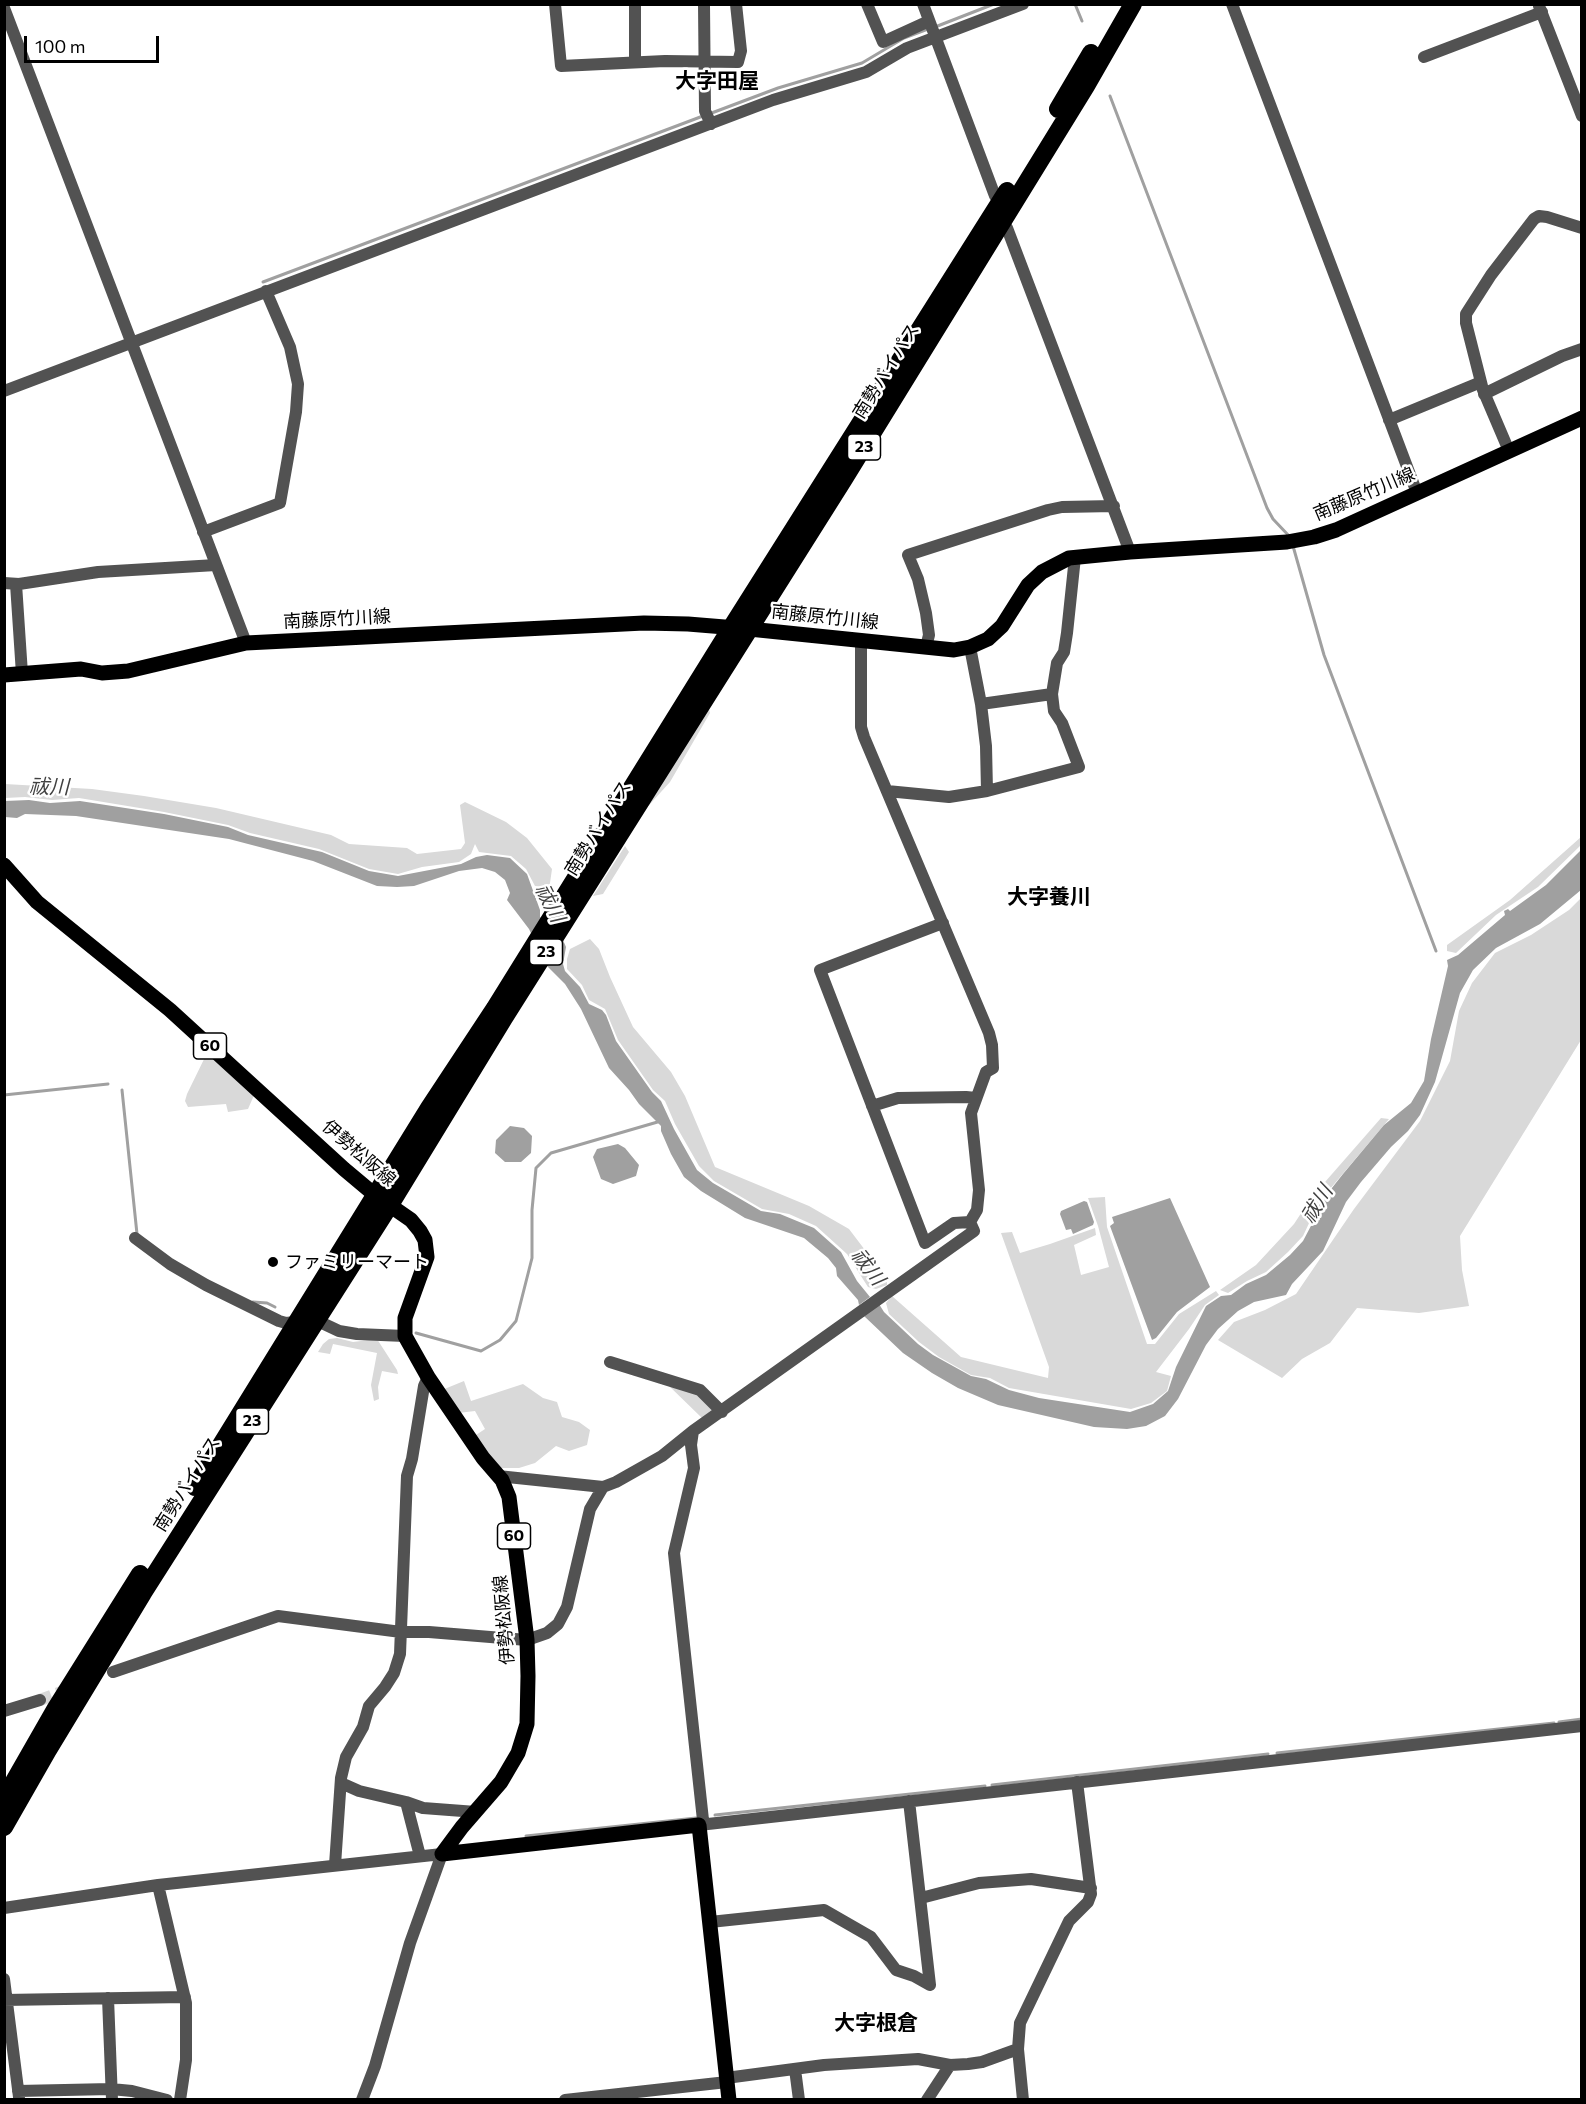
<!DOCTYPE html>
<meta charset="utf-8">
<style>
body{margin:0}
#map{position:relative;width:1586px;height:2104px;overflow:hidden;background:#fff;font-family:Commissioner,sans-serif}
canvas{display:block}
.frame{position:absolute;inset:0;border:6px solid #000;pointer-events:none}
.scale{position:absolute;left:24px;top:36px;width:135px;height:27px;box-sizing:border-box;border:3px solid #000;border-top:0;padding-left:8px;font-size:18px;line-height:21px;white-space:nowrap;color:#000;-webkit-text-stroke:4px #fff;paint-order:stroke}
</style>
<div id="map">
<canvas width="1586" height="2104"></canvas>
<div class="frame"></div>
<div class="scale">100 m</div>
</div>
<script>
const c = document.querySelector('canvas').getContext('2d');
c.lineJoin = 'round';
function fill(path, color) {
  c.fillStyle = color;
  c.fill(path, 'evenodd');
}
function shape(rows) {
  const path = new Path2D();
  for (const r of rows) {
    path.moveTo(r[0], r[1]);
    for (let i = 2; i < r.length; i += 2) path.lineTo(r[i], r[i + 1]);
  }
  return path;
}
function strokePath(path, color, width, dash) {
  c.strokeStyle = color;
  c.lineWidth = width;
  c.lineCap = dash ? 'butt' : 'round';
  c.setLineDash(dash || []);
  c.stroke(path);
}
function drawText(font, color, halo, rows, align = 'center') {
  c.font = font + ' Commissioner,"Noto Sans JP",sans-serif';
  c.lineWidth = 5;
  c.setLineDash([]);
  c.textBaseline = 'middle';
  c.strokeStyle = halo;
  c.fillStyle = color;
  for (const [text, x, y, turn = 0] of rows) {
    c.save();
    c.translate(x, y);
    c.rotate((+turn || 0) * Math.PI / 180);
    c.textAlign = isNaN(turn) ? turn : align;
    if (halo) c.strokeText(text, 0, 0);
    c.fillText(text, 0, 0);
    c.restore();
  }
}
const green = shape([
 [709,709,710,713,670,782,642,813],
 [5,784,92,789,144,796,216,808,331,835,349,844,407,848,417,854,461,849,465,843,460,805,465,802,506,822,527,838,552,869,549,890,535,886,526,869,511,856,479,852,475,844,471,854,459,862,422,867,398,874,369,869,319,849,250,833,228,825,164,812,79,798,52,800,25,797,5,798],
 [1581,837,1581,845,1538,887,1496,915,1456,953,1447,951,1447,945,1510,900],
 [625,846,629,852,603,894,593,896],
 [1581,898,1581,1040,1460,1236,1462,1270,1469,1306,1419,1313,1357,1308,1330,1343,1302,1359,1282,1378,1218,1340,1234,1322,1265,1310,1296,1294,1354,1209,1420,1121,1450,1061,1459,1011,1472,983,1495,953,1531,935,1569,910],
 [590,939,599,949,610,977,633,1027,671,1072,685,1096,715,1167,809,1206,849,1229,887,1279,887,1285,876,1289,868,1287,847,1254,816,1226,789,1214,762,1209,714,1181,699,1166,675,1124,665,1101,653,1090,618,1040,605,1009,589,1000,582,985,567,969,567,959,570,949],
 [208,1051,255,1093,248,1109,228,1112,226,1104,188,1107,185,1101,187,1094],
 [1381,1118,1389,1119,1319,1202,1303,1236,1288,1252,1266,1272,1247,1281,1228,1293,1220,1290,1256,1265,1294,1224,1311,1198],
 [1105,1197,1107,1227,1147,1344,1155,1344,1179,1314,1216,1291,1219,1295,1205,1305,1189,1329,1156,1372,1171,1376,1167,1391,1151,1403,1131,1409,1009,1388,990,1378,971,1375,939,1357,919,1342,889,1314,886,1303,892,1296,961,1357,1048,1378,1049,1367,1001,1233,1012,1232,1020,1253,1050,1244,1095,1228,1096,1235,1074,1245,1081,1275,1109,1267,1098,1226,1088,1198],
 [337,1338,353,1342,377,1339,397,1370,398,1374,382,1371,378,1387,379,1399,374,1401,371,1385,377,1353,333,1344,330,1354,318,1352,323,1344,329,1339],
 [464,1381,471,1401,523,1384,543,1398,557,1402,562,1417,579,1422,590,1430,587,1445,569,1451,556,1446,535,1463,519,1468,496,1468,473,1437,485,1429,475,1411,458,1413,442,1390],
 [667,1384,699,1393,714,1412,703,1419]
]);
const water = shape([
 [29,800,50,803,80,801,164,814,228,827,248,835,322,852,369,871,398,876,461,864,476,857,487,855,510,858,527,874,540,910,540,917,563,940,566,947,563,964,565,971,580,987,589,1004,602,1010,606,1015,616,1041,652,1092,661,1101,674,1129,697,1170,713,1183,761,1211,780,1214,814,1228,841,1252,857,1281,870,1297,859,1305,858,1300,837,1276,836,1268,828,1258,804,1238,745,1218,701,1191,684,1177,671,1154,661,1131,661,1126,639,1104,629,1090,609,1068,581,1009,565,984,547,966,529,929,507,900,510,893,505,880,495,872,482,868,459,871,414,886,397,887,377,886,313,861,229,839,76,816,25,814,17,818,5,817,5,801],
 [1581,850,1581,890,1540,924,1496,948,1473,970,1460,993,1435,1082,1420,1115,1408,1131,1391,1147,1361,1182,1346,1202,1323,1251,1292,1284,1286,1295,1254,1302,1238,1311,1218,1329,1206,1345,1178,1399,1165,1416,1146,1426,1127,1429,1094,1427,998,1405,958,1388,932,1373,903,1353,864,1316,879,1304,884,1312,918,1344,933,1355,971,1376,986,1379,1009,1390,1039,1398,1130,1412,1153,1404,1168,1391,1176,1367,1206,1306,1221,1296,1231,1295,1246,1284,1266,1275,1290,1255,1303,1241,1313,1222,1320,1203,1343,1174,1384,1125,1411,1103,1424,1081,1431,1039,1448,966,1447,960,1458,955,1505,915,1504,911,1508,909,1510,911,1546,885],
 [510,1126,524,1128,532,1136,531,1153,521,1162,505,1162,495,1153,496,1140],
 [618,1144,625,1148,639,1165,636,1176,613,1184,601,1179,593,1157,597,1149],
 [1170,1198,1210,1287,1177,1312,1156,1338,1152,1340,1110,1226,1114,1223,1112,1217],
 [1084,1201,1087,1202,1094,1222,1093,1225,1073,1234,1071,1229,1066,1230,1060,1214,1061,1211]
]);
const stream = shape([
 [1075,4,1082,21],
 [935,27,994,4],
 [1110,96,1267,508,1273,519,1290,537],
 [709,114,778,88,862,63,904,38,928,29],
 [263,282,703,116],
 [1293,546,1324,655,1436,951],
 [122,1090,137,1234],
 [4,1095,108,1084],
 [253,1302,267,1303,275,1307],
 [416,1333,481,1351,500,1340,516,1321,532,1258,532,1210,536,1168,551,1153,661,1121],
 [1559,1722,1582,1719],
 [1277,1753,1554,1723],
 [992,1785,1268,1754],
 [715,1815,985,1786],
 [526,1836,696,1818]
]);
const minorTunnel = shape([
 [40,1700,67,1690]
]);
const minor = shape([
 [555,4,561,66,665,61,738,62,741,51,736,4],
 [635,4,635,62],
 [704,4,705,111,711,124],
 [867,4,883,42,929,21],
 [923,4,995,196],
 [1232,4,1417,493],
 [1539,6,1582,116],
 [4,8,246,643],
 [1424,57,1542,12],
 [1007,228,1130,552],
 [4,391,773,100,866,72,907,48,1023,4],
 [1484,394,1562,356,1582,349],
 [1389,420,1481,382],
 [1509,451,1483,390,1466,323,1466,314,1491,275,1534,219,1539,216,1547,217,1582,228],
 [203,532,280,503,296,412,298,384,290,347,266,291],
 [4,583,19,584,98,572,216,565],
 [16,584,22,674],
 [926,647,929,635,926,613,918,579,908,555,1048,510,1062,507,1114,506],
 [981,704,1052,694],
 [887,791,949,797,987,791,986,746,981,704,970,647],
 [987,791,1079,767,1062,723,1054,711,1052,694,1057,663,1064,652,1067,633,1075,557],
 [943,923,820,970,925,1243,954,1223,970,1222],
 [872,1106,898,1098,966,1097,976,1098],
 [135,1238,170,1264,206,1285,279,1321,286,1323,295,1322],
 [314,1325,322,1323,339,1331,357,1334,405,1336],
 [610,1362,700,1390,722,1412],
 [693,1431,691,1445,694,1468,674,1553,703,1820,699,1825,1582,1726],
 [498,1476,603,1487],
 [113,1672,278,1616,401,1632,429,1632,527,1640,547,1633,558,1624,567,1607,590,1509,603,1487,616,1482,662,1456,693,1431,974,1231,970,1222,977,1210,979,1190,971,1113,986,1072,993,1068,992,1045,989,1033,864,737,861,727,861,641],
 [4,1711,40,1700],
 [341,1783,359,1791,406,1802,420,1856],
 [406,1802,423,1808,476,1812],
 [335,1865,341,1778,346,1757,363,1727,369,1706,385,1687,394,1673,400,1654,407,1476,412,1459,424,1386,428,1377],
 [158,1885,186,2003,186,2060,180,2100],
 [921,1898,979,1883,1031,1879,1091,1888],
 [4,1908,158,1885,442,1854,410,1943,375,2066,362,2100],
 [710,1922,824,1910,871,1937,896,1970,914,1976,930,1985,909,1801],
 [4,1979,19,2097],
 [108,1998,112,2100],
 [4,2000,185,1997],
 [795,2069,799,2100],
 [726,2078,824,2065,918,2059,950,2065,968,2064,982,2062,1018,2049],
 [18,2091,111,2089,132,2091,167,2100],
 [565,2100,727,2082],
 [927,2100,950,2065],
 [1023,2100,1018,2049,1020,2023,1069,1921,1088,1902,1091,1894,1077,1782]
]);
const major = shape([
 [4,675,81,669,102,673,128,671,246,643,644,623,688,624,749,629,954,650,970,647,988,639,1002,626,1028,585,1042,572,1069,558,1130,552,1287,542,1314,537,1336,530,1582,418],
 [4,865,37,902,170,1010,344,1169,375,1195,411,1220,420,1231,425,1240,427,1257,405,1318,405,1336,428,1377,483,1458,502,1480,509,1497,527,1640,528,1676,527,1724,518,1753,501,1782,462,1827,442,1854],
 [442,1854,699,1825,729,2100]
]);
const highway = shape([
 [1058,109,1091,53],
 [195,1487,429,1108,495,1008,731,628,1007,191],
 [4,1799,56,1708,140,1574],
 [4,1827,48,1750,143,1593,390,1205,504,1018,844,479,1086,86,1133,4]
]);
const markers = [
 [273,1262,6,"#000"]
];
const shields = [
 [864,447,33],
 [546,952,33],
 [210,1046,33],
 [252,1421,33],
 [514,1536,33]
];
const shieldNames = [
 ["23",864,447],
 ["23",546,952],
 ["60",210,1046],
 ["23",252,1421],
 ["60",514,1536]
];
const streetNames = [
 ["南勢バイパス",886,371,-58],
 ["南藤原竹川線",1364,494,-23],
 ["南藤原竹川線",825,617,6],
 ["南藤原竹川線",337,619,-3],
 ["南勢バイパス",598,828,-58],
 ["伊勢松阪線",359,1153,41],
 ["南勢バイパス",187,1484,-58],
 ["伊勢松阪線",504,1620,-95]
];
const poiNames = [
 ["ファミリーマート",285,1262]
];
const waterNames = [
 ["祓川",49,787,1],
 ["祓川",550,903,63],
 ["祓川",1317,1204,-58],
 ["祓川",868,1267,52]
];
const quarterNames = [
 ["大字田屋",717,81],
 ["大字養川",1049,897],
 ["大字根倉",876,2023]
];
fill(green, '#d9d9d9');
fill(water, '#a0a0a0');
strokePath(stream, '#a0a0a0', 3);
strokePath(minorTunnel, '#d9d9d9', 12, [12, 6]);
strokePath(minor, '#525252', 12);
strokePath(major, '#000', 15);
strokePath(highway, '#000', 18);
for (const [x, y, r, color] of markers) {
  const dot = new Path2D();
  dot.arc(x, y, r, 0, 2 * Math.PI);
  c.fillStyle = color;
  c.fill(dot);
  strokePath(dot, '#fff', 2);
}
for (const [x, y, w] of shields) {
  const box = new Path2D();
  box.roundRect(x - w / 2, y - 13, w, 26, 4.5);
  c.fillStyle = '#fff';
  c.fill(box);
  strokePath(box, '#000', 1.5);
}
drawText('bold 16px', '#000', null, shieldNames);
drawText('18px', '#000', '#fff', streetNames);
drawText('18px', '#000', '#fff', poiNames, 'left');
drawText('italic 20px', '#414141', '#fff', waterNames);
drawText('bold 21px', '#000', '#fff', quarterNames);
</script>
